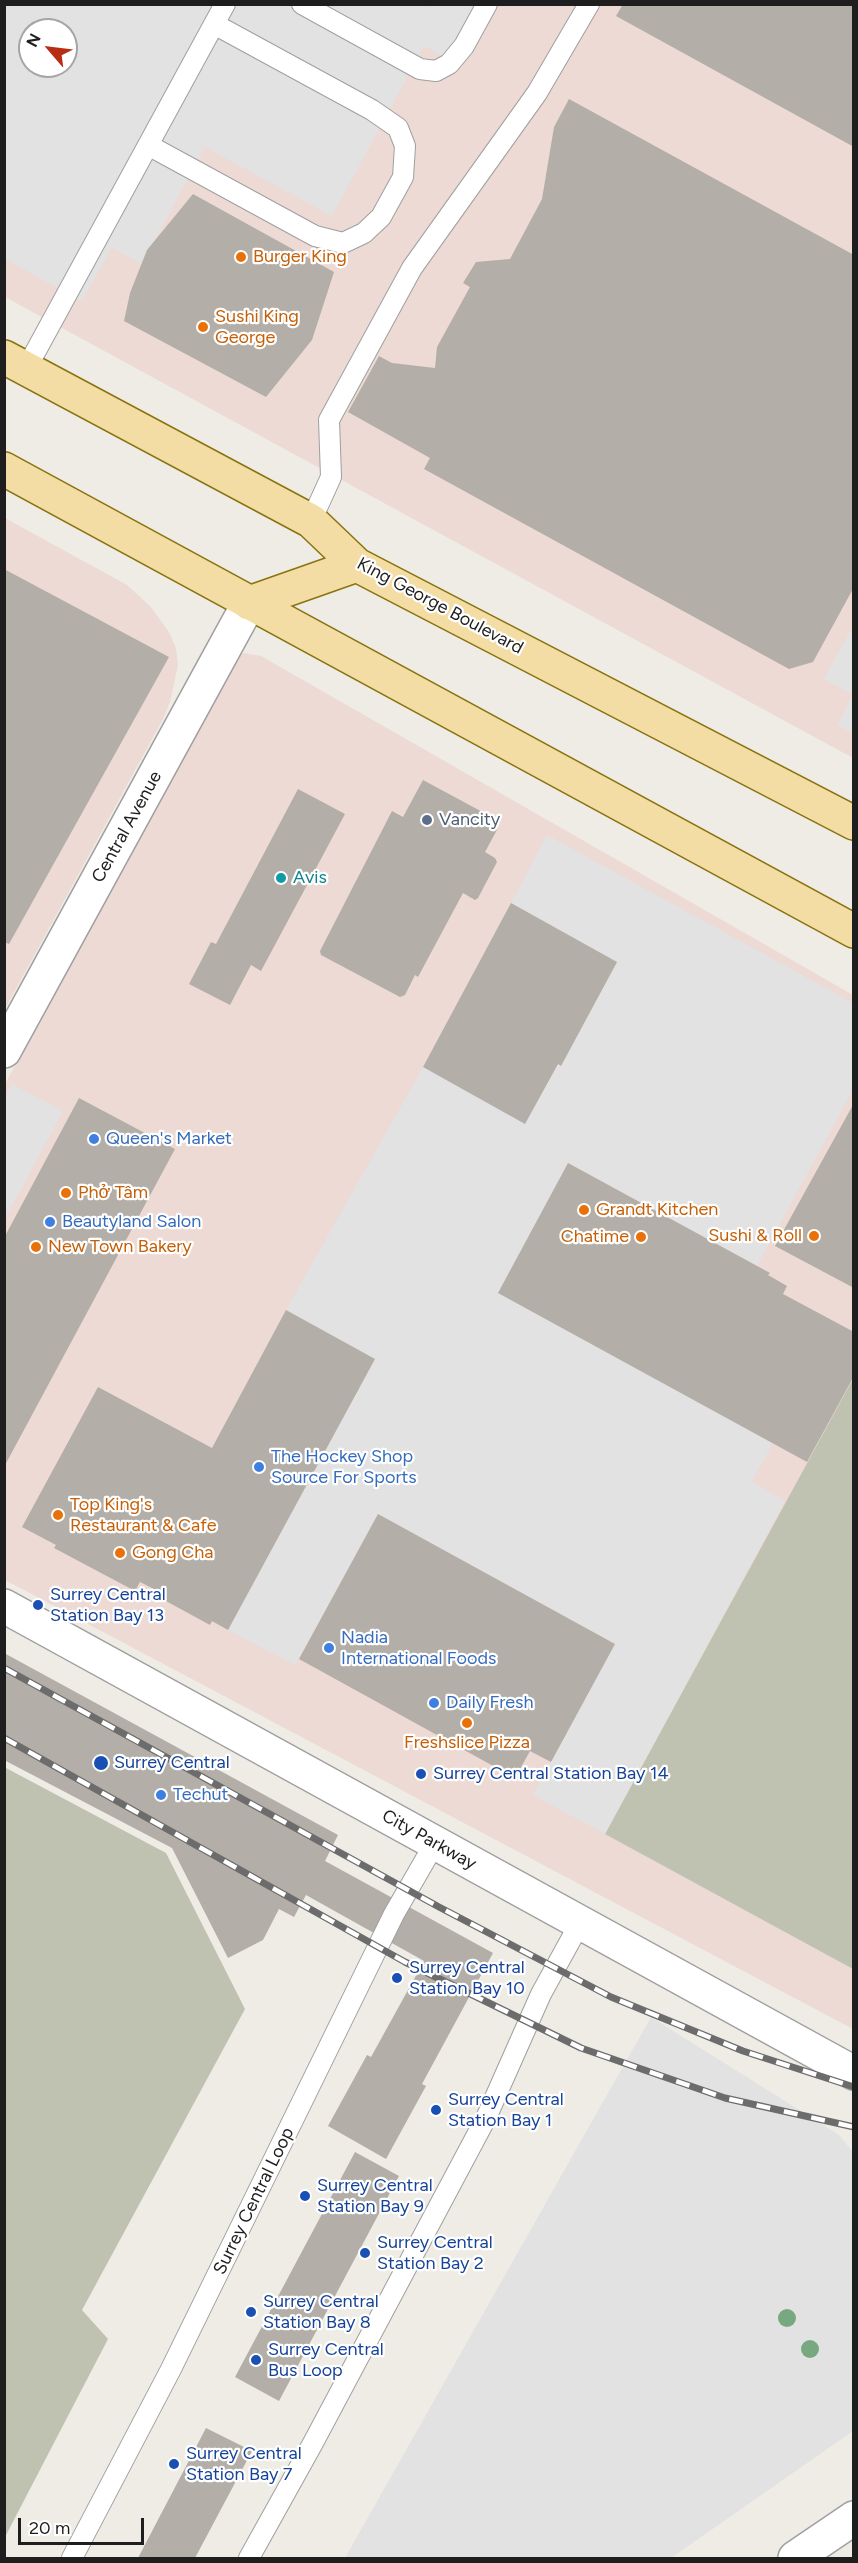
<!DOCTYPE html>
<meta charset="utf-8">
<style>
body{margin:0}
#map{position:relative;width:858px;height:2563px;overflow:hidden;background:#eeece5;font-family:Figtree,sans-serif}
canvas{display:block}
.frame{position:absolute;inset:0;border:6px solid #1e1e1e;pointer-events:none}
.north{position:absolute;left:18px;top:18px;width:60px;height:60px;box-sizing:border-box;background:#fff;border:2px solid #a5a5a5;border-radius:50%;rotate:298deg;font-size:16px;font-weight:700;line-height:24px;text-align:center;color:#1e1e1e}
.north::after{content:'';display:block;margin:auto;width:21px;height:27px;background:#b82d13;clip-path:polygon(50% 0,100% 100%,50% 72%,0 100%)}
.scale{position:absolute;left:18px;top:2518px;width:126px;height:27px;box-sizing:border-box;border:3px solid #1e1e1e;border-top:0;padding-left:8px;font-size:18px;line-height:21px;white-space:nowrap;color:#1e1e1e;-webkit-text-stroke:4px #fff;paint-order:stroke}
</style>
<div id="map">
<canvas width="858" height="2563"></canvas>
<div class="frame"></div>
<div class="north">N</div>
<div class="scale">20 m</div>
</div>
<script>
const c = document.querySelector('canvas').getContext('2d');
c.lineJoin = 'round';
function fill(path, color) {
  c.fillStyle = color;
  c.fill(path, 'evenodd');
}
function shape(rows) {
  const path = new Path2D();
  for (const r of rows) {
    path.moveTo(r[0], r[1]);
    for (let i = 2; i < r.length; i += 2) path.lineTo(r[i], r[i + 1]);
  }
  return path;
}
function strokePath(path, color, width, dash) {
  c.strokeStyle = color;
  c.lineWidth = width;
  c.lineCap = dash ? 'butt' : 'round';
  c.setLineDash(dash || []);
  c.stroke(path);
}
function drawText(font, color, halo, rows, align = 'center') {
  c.font = font + ' Figtree,sans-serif';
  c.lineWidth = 4.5;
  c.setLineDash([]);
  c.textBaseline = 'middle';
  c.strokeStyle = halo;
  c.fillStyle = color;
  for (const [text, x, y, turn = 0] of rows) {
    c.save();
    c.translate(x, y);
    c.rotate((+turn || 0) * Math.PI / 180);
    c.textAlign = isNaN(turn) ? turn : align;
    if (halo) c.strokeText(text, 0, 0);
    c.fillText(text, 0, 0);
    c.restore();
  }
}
const commercial = shape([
 [4,5,853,5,853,758,5,297],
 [30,30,66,30,66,66,30,66],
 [5,518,127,585,150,606,169,632,176,648,178,665,170,702,163,719,5,1009],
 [244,653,261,656,853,995,853,2029,5,1580,5,1084,223,672,237,657]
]);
const construction = shape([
 [853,1379,853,1969,605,1834],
 [6,1768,166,1853,245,2009,82,2310,108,2339,5,2537]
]);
const parking = shape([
 [419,4,426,8,428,5,476,5,447,58,424,46,332,216,205,147,142,264,112,248,82,301,5,259,4,5],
 [30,30,66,30,66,66,30,66],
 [853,626,853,734,837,725,853,695,824,679],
 [547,835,853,1003,853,1090,757,1266,569,1163,498,1293,773,1443,752,1482,785,1501,605,1834,533,1795,615,1644,378,1514,295,1665,228,1630,375,1359,286,1310,423,1067,561,1065,617,963,511,903],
 [12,1084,63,1111,5,1219,5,1097],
 [651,2017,839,2135,853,2152,853,2431,671,2558,345,2558]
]);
const building = shape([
 [623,4,854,4,854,147,616,16],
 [569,99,854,255,854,587,813,662,789,669,424,469,430,458,348,412,379,356,392,363,435,368,437,347,470,287,463,283,476,262,510,259,542,199,554,127],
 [193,194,334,272,312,340,266,397,124,321,130,293,147,250],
 [4,569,169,657,9,944,4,942],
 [423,780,488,815,487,822,498,828,485,852,495,858,497,862,478,898,475,900,463,893,418,977,415,975,405,995,400,997,321,955,320,951,392,811,403,817],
 [298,789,345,814,261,971,251,965,230,1005,189,984,211,942,216,944],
 [511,903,617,962,561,1066,558,1064,525,1124,423,1067],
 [79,1098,175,1149,4,1467,4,1238],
 [854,1103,854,1288,775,1246],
 [568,1163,770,1273,768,1275,787,1286,783,1294,854,1332,854,1376,807,1462,498,1293],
 [286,1310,375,1359,228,1630,212,1621,210,1625,153,1594,156,1590,140,1582,135,1591,54,1548,56,1545,22,1527,98,1387,212,1448],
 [378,1514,615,1644,551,1762,530,1751,515,1778,299,1659],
 [4,1653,338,1835,325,1861,493,1953,422,2084,426,2086,386,2159,328,2126,367,2055,371,2057,424,1961,306,1895,294,1917,279,1909,263,1940,228,1958,172,1848,4,1760],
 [355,2152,399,2176,279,2401,235,2377],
 [206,2428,252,2451,195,2558,138,2558]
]);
const service = shape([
 [302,4,420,69,436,71,449,64,464,46,487,4],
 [148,145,315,236,343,243,364,233,381,217,403,177,405,146,398,128,372,110,214,24],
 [26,369,225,4],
 [311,521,331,477,329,420,412,268,537,93,589,4],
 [72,2558,171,2369,394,1914,435,1843],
 [249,2558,313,2443,486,2118,541,1994,580,1923]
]);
const tertiary = shape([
 [4,1051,249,603],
 [4,1606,854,2073],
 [795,2558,854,2518]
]);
const primary = shape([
 [4,357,311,521,357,565,854,823],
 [4,469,854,931],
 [249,603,357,565]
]);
const rail = shape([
 [4,1668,439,1907,611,1997,743,2051,854,2087],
 [4,1738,405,1962,581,2048,725,2098,854,2127]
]);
const trees = [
 [787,2318],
 [810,2349]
];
const markers = [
 [241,257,6,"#e8710a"],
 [203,327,6,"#e8710a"],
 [427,820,6,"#5c6f8a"],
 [281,878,6,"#0f9aa8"],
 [94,1139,6,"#3f7fe0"],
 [66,1193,6,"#e8710a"],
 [584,1210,6,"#e8710a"],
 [50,1222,6,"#3f7fe0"],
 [814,1236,6,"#e8710a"],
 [641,1237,6,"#e8710a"],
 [36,1247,6,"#e8710a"],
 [259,1467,6,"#3f7fe0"],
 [58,1515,6,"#e8710a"],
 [120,1553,6,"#e8710a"],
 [38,1605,6,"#1a4fb4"],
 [329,1648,6,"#3f7fe0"],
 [434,1703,6,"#3f7fe0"],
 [467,1723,6,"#e8710a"],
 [101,1763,8,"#1a4fb4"],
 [421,1774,6,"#1a4fb4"],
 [161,1795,6,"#3f7fe0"],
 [397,1978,6,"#1a4fb4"],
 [436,2110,6,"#1a4fb4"],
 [305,2196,6,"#1a4fb4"],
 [365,2253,6,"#1a4fb4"],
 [251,2312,6,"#1a4fb4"],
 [256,2360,6,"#1a4fb4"],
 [174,2464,6,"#1a4fb4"]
];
const foodNames = [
 ["Burger King",253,257],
 ["Sushi King",215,317],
 ["George",215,338],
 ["Phở Tâm",78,1193],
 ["Grandt Kitchen",596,1210],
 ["Sushi & Roll",802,1236,"right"],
 ["Chatime",629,1237,"right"],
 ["New Town Bakery",48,1247],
 ["Top King's",70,1505],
 ["Restaurant & Cafe",70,1526],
 ["Gong Cha",132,1553],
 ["Freshslice Pizza",467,1743,"center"]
];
const streetNames = [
 ["King George Boulevard",440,606,28],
 ["Central Avenue",127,827,-61],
 ["City Parkway",429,1840,29],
 ["Surrey Central Loop",254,2201,-64]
];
const serviceNames = [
 ["Vancity",439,820]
];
const cultureNames = [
 ["Avis",293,878]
];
const shopNames = [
 ["Queen's Market",106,1139],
 ["Beautyland Salon",62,1222],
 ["The Hockey Shop",271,1457],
 ["Source For Sports",271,1478],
 ["Nadia",341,1638],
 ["International Foods",341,1659],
 ["Daily Fresh",446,1703],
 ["Techut",173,1795]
];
const transitNames = [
 ["Surrey Central",50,1595],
 ["Station Bay 13",50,1616],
 ["Surrey Central",114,1763],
 ["Surrey Central Station Bay 14",433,1774],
 ["Surrey Central",409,1968],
 ["Station Bay 10",409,1989],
 ["Surrey Central",448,2100],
 ["Station Bay 1",448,2121],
 ["Surrey Central",317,2186],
 ["Station Bay 9",317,2207],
 ["Surrey Central",377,2243],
 ["Station Bay 2",377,2264],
 ["Surrey Central",263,2302],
 ["Station Bay 8",263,2323],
 ["Surrey Central",268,2350],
 ["Bus Loop",268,2371],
 ["Surrey Central",186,2454],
 ["Station Bay 7",186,2475]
];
fill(commercial, '#eddad5');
fill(construction, '#bfc1b1');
fill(parking, '#e2e2e2');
fill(building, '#b3aea7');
strokePath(service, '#9f9f9f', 22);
strokePath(tertiary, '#9f9f9f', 36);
strokePath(primary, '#89730e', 36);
strokePath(service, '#fff', 20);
strokePath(tertiary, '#fff', 33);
strokePath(primary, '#f3dda5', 33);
strokePath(rail, '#6c6c6c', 7);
strokePath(rail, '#fff', 4.5, [14]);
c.fillStyle = '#77a87f';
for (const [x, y] of trees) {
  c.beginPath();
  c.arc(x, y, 9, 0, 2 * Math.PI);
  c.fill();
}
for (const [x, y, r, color] of markers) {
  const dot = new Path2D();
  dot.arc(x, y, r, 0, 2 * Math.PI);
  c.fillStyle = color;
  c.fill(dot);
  strokePath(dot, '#fff', 2);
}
drawText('18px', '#c56008', '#fff', foodNames, 'left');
drawText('18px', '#1e1e1e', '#fff', streetNames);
drawText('18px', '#4e5e75', '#fff', serviceNames, 'left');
drawText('18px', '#0d838f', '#fff', cultureNames, 'left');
drawText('18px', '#366cbe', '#fff', shopNames, 'left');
drawText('18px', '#164399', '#fff', transitNames, 'left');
</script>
